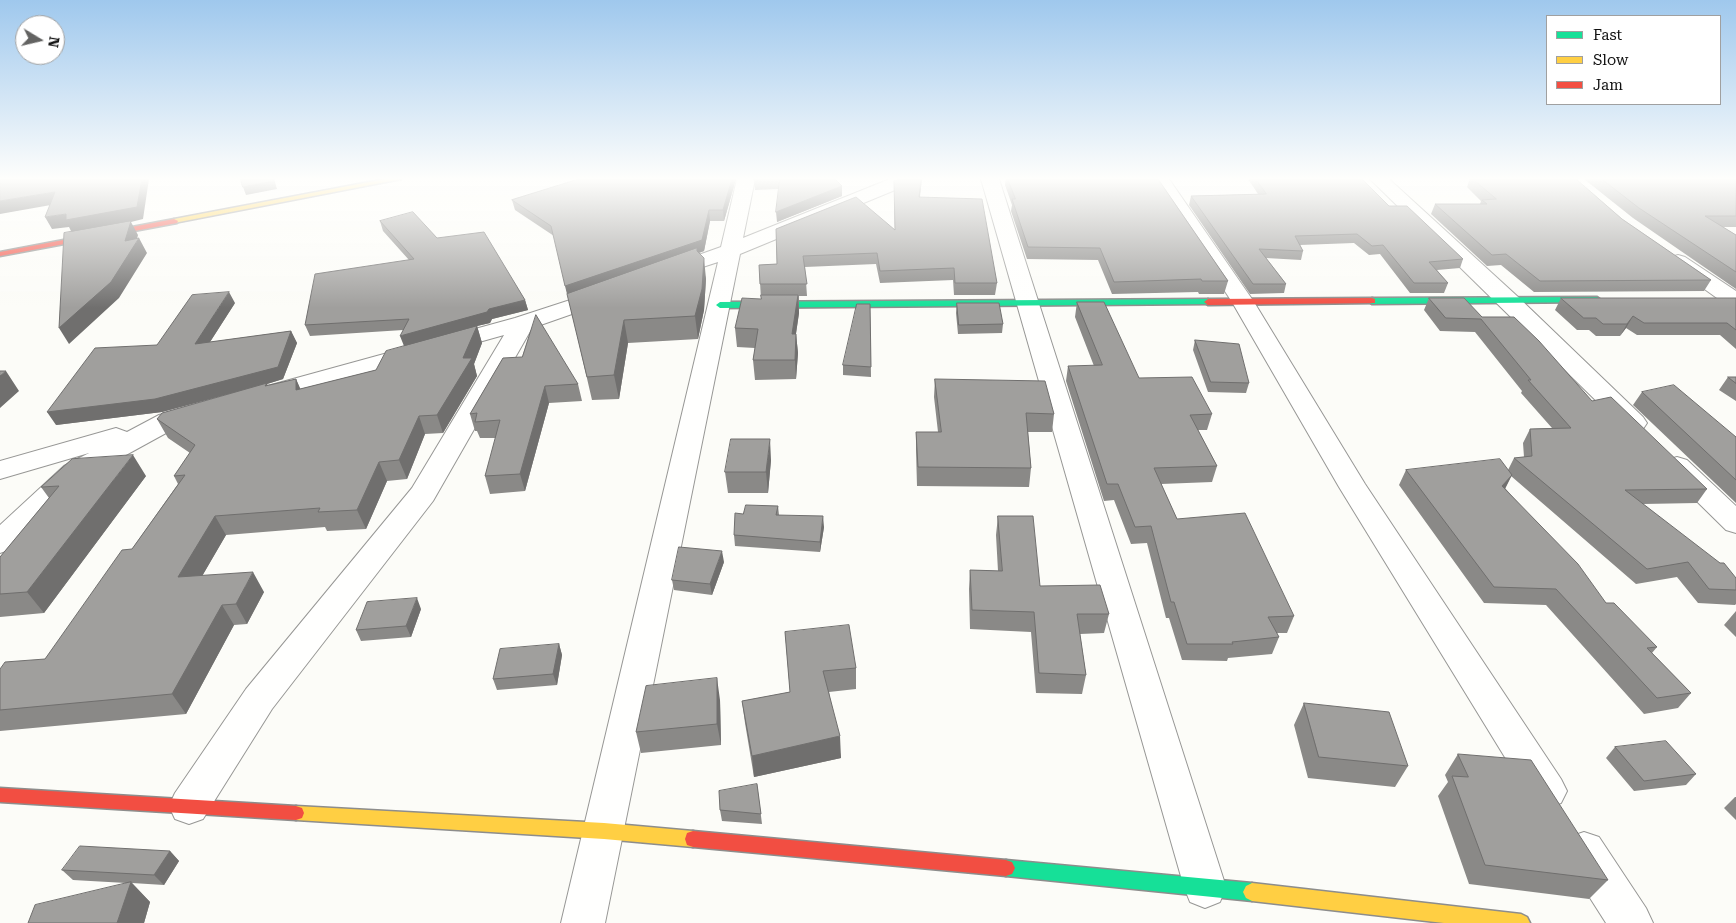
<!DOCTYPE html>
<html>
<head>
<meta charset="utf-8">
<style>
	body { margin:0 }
	#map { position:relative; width:1736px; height:923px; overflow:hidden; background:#fcfcf8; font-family:"Roboto Serif",serif }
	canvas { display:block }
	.legend { position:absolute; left:1546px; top:15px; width:175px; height:90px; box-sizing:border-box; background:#fff; border:1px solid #a0a0a0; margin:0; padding:6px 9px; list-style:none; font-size:15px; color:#111 }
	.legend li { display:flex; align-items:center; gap:10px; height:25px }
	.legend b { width:25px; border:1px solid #a0a0a0 }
	.north { position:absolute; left:15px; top:15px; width:50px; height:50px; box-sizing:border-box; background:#fff; border:1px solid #a0a0a0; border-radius:50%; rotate:99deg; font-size:14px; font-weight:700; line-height:20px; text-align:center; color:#111 }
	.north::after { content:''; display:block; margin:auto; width:18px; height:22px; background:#636362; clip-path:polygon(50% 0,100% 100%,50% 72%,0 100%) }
</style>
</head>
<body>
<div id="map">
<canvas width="1736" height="923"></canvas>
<ul class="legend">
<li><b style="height:6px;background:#16e098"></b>Fast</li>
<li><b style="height:6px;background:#ffcf43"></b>Slow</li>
<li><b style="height:6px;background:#f24e42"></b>Jam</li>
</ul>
<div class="north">N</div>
</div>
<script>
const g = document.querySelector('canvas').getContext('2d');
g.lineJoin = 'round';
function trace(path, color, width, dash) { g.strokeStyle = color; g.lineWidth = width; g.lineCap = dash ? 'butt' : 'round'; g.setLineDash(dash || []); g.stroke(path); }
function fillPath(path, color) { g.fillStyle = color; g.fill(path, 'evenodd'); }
const street = new Path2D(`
	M 737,179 L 755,179 L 743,238 L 890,179 L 915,179 L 912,183 L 740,254 L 605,923 L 561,923 L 718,262 L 669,278 L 662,276 L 659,272 L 662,268 L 721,247 Z
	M 981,179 L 999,179 L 1226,887 L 1220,902 L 1205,908 L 1190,902 L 1184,887 Z
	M 1151,179 L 1169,179 L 1254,302 L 1365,484 L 1561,779 L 1567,791 L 1561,803 L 1547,808 L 1533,803 L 1339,487 L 1232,302 Z
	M 1370,179 L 1389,179 L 1517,296 L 1643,417 L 1647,423 L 1643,429 L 1634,431 L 1625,429 Z
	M 1678,255 L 1685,257 L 1736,291 L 1736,308 L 1728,306 L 1671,265 L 1668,261 L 1671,257 Z
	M 604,289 L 612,290 L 615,295 L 612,300 L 532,328 L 433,501 L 272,709 L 203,819 L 189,824 L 175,819 L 169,806 L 175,793 L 246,689 L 412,488 L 504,335 L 262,403 L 253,400 L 249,395 L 253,390 L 515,318 Z
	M 196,405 L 205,408 L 209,413 L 205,418 L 177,427 L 84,478 L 11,549 L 0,553 L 0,525 L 64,466 L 89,453 L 0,479 L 0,461 L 116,428 L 127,432 L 159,415 Z
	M 1677,457 L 1687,460 L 1736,506 L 1736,533 L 1726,530 L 1667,472 L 1663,466 L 1667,460 Z
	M 1584,832 L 1599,837 L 1646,908 L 1653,923 L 1606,923 L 1569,865 L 1563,851 L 1569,837 Z`);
const fast = new Path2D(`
	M 1597,297 L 1601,300 L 1600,302 L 1372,304 L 1368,301 L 1372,298 Z
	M 1208,299 L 1212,302 L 1211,304 L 720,308 L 716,305 L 720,302 Z
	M 1006,860 L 1252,883 L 1258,886 L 1261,892 L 1258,898 L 1252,901 L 1006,876 L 1000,874 L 997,868 L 1000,862 Z`);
const slow = new Path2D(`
	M 385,179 L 401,179 L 174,223 L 170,221 L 174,219 Z
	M 296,806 L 604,823 L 693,831 L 699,833 L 701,839 L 699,845 L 693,847 L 604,839 L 296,820 L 290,818 L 288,813 L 290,808 Z
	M 1252,883 L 1521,914 L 1527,917 L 1530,923 L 1444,923 L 1252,901 L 1246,898 L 1243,892 L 1246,886 Z`);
const jam = new Path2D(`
	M 174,219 L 178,221 L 177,223 L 0,256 L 0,252 Z
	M 1372,298 L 1375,299 L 1375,303 L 1208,305 L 1204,302 L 1208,299 Z
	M 0,788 L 296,806 L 302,808 L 304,813 L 302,818 L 296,820 L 0,802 Z
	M 693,831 L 1006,860 L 1012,862 L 1015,868 L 1012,874 L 1006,876 L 693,847 L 687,845 L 685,839 L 687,833 Z`);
trace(street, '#979795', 2);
trace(fast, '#8d8d8c', 3);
trace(slow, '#8d8d8c', 3);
trace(jam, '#8d8d8c', 3);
fillPath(street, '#fffffe');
fillPath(fast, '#16e098');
fillPath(slow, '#ffcf43');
fillPath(jam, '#f24e42');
fillPath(new Path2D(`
	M 579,179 L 736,179 L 724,221 L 710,221 L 704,251 L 699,253 L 706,279 L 704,310 L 698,339 L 628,343 L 619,399 L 592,400 L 554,236 L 515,210 L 512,200 Z
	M 754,179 L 835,179 L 842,186 L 842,196 L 777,222 L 779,189 L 755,190 Z
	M 900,179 L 922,179 L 920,197 L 997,283 L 995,295 L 954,295 L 953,280 L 880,283 L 876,264 L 805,267 L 807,296 L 799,296 L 799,313 L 796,334 L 798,353 L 796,379 L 755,380 L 753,360 L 755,348 L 737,347 L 735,328 L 761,299 L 759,265 L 777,264 L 776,229 L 895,230 L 894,192 Z
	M 1006,179 L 1158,179 L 1228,281 L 1224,294 L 1199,294 L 1198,292 L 1112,294 L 1098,260 L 1027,259 L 1011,211 L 1012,205 L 1005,185 Z
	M 1248,179 L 1362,179 L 1389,206 L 1463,259 L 1460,268 L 1437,270 L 1448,283 L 1444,293 L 1410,293 L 1380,254 L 1369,255 L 1354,243 L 1300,245 L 1303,251 L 1301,260 L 1266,258 L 1286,284 L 1284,293 L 1250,294 L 1189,205 L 1191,196 L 1258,194 Z
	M 1470,179 L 1576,179 L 1622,219 L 1711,280 L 1704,291 L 1534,292 L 1501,265 L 1487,266 L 1431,214 L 1435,204 L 1480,204 L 1481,201 L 1467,187 Z
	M 1584,179 L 1736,179 L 1736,227 L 1723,227 L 1736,235 L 1736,289 L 1633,218 Z
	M 380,221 L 437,238 L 525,300 L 528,310 L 492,319 L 490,323 L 477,326 L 482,343 L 474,364 L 477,376 L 443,433 L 425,434 L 407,479 L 387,481 L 366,529 L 327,531 L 325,527 L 226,535 L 202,576 L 264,592 L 247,624 L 234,625 L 186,714 L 0,731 L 0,669 L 45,659 L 132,549 L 178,484 L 174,476 L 190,453 L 168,438 L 157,419 L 236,392 L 162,412 L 56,425 L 157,345 L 235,303 L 210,342 L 291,331 L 297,343 L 283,379 L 267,384 L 268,386 L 296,379 L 300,389 L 376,370 L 404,346 L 403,330 L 310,336 L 305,325 L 409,260 L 383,231 Z
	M 1429,298 L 1482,317 L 1592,401 L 1707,489 L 1697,503 L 1643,504 L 1736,578 L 1736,604 L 1735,605 L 1698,603 L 1677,577 L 1636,584 L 1511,476 L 1505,488 L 1606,603 L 1657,647 L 1652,653 L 1691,693 L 1678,708 L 1644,714 L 1546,605 L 1484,603 L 1399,485 L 1406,470 L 1508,470 L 1514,458 L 1524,457 L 1523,443 L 1530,429 L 1552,428 L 1521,393 L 1522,391 L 1475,332 L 1440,331 L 1424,310 Z
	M 1561,298 L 1736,298 L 1736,349 L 1720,335 L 1637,335 L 1626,328 L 1620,336 L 1596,336 L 1589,330 L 1577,330 L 1555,310 Z
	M 1077,302 L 1139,378 L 1212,414 L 1207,430 L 1198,430 L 1217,466 L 1212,482 L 1161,484 L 1177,519 L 1294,616 L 1287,633 L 1277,633 L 1279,637 L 1272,654 L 1228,658 L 1227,661 L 1182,660 L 1169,618 L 1166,618 L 1147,543 L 1131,544 L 1114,500 L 1104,501 L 1066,381 L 1068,366 L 1094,366 L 1075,317 Z
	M 957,303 L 1003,324 L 1002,333 L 958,334 L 956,313 Z
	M 870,304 L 871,377 L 843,375 L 843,365 Z
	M 1195,340 L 1249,383 L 1246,393 L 1208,392 L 1193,350 Z
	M 503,358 L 578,384 L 582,401 L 549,403 L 525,491 L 490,494 L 485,476 L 496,438 L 480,438 L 477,431 L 475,431 L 470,414 Z
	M 1728,377 L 1736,377 L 1736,401 L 1719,390 Z
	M 935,379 L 1054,414 L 1052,432 L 1028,432 L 1031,468 L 1029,487 L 917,486 L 916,450 L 916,432 L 938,432 L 934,397 Z
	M 1642,392 L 1736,437 L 1736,503 L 1633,405 Z
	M 771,460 L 768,493 L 728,493 L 725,472 Z
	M 146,476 L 44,613 L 0,617 L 0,557 L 49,498 L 41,487 Z
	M 778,506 L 779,515 L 824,527 L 820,552 L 735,546 L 734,535 L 743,514 Z
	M 998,516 L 1040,586 L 1109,614 L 1104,633 L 1080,634 L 1086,675 L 1082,694 L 1036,693 L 1031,632 L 970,629 L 969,589 L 970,570 L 998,571 L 996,535 Z
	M 724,562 L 712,595 L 674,590 L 672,580 Z
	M 421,609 L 411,637 L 361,641 L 356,630 Z
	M 1736,611 L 1736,637 L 1724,625 Z
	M 785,632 L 856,668 L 856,689 L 829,692 L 841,758 L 754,777 L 745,723 L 742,701 L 790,692 Z
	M 559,644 L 562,655 L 557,685 L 497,690 L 493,679 Z
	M 720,700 L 721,745 L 641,753 L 636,732 Z
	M 1304,703 L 1408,766 L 1395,787 L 1308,778 L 1294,725 Z
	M 1615,747 L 1696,774 L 1686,785 L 1634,791 L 1606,758 Z
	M 1458,754 L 1608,880 L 1589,899 L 1469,884 L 1438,796 L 1448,782 L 1445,775 Z
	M 757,784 L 762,824 L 722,821 L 720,810 Z
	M 1735,797 L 1736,797 L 1736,820 L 1724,808 Z
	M 170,851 L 179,861 L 164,885 L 132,883 L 150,902 L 144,923 L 28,923 L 126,883 L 73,880 L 62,870 Z`), '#8a8987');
fillPath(new Path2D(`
	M 142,179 L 149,179 L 143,219 L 131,222 L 138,235 L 136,243 L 139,238 L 147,253 L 119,298 L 69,344 L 59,328 L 72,233 L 69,227 L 52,229 L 45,217 L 66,214 Z
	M 274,179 L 277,189 L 246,195 L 243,187 Z
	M 732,179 L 736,179 L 724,221 L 723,210 Z
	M 921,179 L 922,179 L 918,208 L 919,197 Z
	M 842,186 L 842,196 L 777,222 L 776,212 Z
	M 55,192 L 62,203 L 0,214 L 0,201 Z
	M 709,210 L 710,221 L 704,251 L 568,298 L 565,286 Z
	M 704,258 L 706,279 L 704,310 L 698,339 L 695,316 Z
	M 229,292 L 235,303 L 201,356 L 195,344 Z
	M 798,295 L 799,313 L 793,353 L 792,334 Z
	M 525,300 L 528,310 L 492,319 L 490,323 L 477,326 L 482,343 L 474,364 L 477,376 L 443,433 L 437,415 L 404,346 L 400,336 L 489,309 Z
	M 1633,316 L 1626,328 L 1620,336 L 1627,324 Z
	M 624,320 L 628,343 L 619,399 L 614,375 Z
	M 291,331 L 297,343 L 283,379 L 267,384 L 275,401 L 265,386 L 266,384 L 162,412 L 56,425 L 47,412 Z
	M 796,334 L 798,353 L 796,379 L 795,360 Z
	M 6,371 L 19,391 L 0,408 L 0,376 Z
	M 296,379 L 304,397 L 296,390 Z
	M 545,386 L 549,403 L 525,491 L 520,474 Z
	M 419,416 L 425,434 L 407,479 L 399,460 Z
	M 770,439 L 771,460 L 768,493 L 766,472 Z
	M 133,455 L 146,476 L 44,613 L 27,592 Z
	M 379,462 L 387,481 L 366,529 L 357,510 Z
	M 1512,475 L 1504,491 L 1502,486 Z
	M 215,516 L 226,535 L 190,597 L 178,577 Z
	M 823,516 L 824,527 L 820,552 L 820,542 Z
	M 722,551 L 724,562 L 712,595 L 710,584 Z
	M 253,572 L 264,592 L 247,624 L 236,604 Z
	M 417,598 L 421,609 L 411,637 L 406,626 Z
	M 222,605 L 234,625 L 186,714 L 172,694 Z
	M 559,644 L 562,655 L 557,685 L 553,674 Z
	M 717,678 L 720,700 L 721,745 L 717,724 Z
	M 840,736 L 841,758 L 754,777 L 752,756 Z
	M 170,851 L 179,861 L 164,885 L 154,875 Z
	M 131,882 L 150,902 L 144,923 L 117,923 Z`), '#706f6e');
const building = new Path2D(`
	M 0,179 L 142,179 L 137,207 L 66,220 L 66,214 L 45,217 L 55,192 L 0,201 Z
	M 241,179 L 273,179 L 274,181 L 243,187 Z
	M 579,179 L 732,179 L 723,210 L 709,210 L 702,240 L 565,286 L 551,226 L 512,200 Z
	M 754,179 L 771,179 L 754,180 Z
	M 780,179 L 835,179 L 842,186 L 776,212 Z
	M 900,179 L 921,179 L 919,197 L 982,199 L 997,283 L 955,283 L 954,268 L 880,271 L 877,253 L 803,256 L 807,284 L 760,284 L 759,265 L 777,264 L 776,229 L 856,197 L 895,230 L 894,181 Z
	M 1008,179 L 1158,179 L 1228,281 L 1202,281 L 1201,279 L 1114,282 L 1100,248 L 1028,247 L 1012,199 L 1015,199 Z
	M 1256,179 L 1362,179 L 1389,206 L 1407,206 L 1463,259 L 1429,262 L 1448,283 L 1414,283 L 1383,245 L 1372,246 L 1357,234 L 1295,236 L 1303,251 L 1259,249 L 1286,284 L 1253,284 L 1191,196 L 1266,194 Z
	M 1473,179 L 1576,179 L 1622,219 L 1711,280 L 1540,281 L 1506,254 L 1492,255 L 1435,204 L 1487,204 L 1482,200 L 1496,199 Z
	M 1602,179 L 1736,179 L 1736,216 L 1705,216 L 1736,235 L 1736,272 L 1639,208 Z
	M 413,212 L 437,238 L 484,232 L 525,300 L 489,309 L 487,312 L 400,336 L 409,319 L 305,325 L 315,274 L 414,259 L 380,221 Z
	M 131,221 L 125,241 L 139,238 L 111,282 L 59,328 L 64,233 Z
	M 697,248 L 697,251 L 704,258 L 702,289 L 695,316 L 624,320 L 614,375 L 587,377 L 567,294 Z
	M 229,292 L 195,344 L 291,331 L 278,367 L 155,399 L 47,412 L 95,348 L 157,345 L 192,295 Z
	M 761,295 L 798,295 L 792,334 L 796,334 L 795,360 L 753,360 L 758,329 L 735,328 L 742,298 L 761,299 Z
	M 1429,298 L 1464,298 L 1482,317 L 1514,317 L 1539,341 L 1592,401 L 1611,397 L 1707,489 L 1625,490 L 1720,563 L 1724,563 L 1736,578 L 1736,590 L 1709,589 L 1688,562 L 1647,569 L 1514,458 L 1532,456 L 1530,429 L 1571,428 L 1528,380 L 1531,380 L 1481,319 L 1446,318 Z
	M 1561,298 L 1736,298 L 1736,330 L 1727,323 L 1644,323 L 1633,316 L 1627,324 L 1603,324 L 1596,318 L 1584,318 Z
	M 1077,302 L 1104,302 L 1139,378 L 1192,377 L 1212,414 L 1190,415 L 1217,466 L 1154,468 L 1177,519 L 1245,513 L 1294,616 L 1268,617 L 1279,637 L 1232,642 L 1233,644 L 1187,644 L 1174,602 L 1171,602 L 1151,526 L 1135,527 L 1118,484 L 1107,484 L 1068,366 L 1102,365 Z
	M 957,303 L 999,303 L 1003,324 L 959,325 Z
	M 857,304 L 870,304 L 871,367 L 843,365 Z
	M 536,315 L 578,384 L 545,386 L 520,474 L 485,476 L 500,420 L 475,422 L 477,413 L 470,414 L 503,358 L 522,357 Z
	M 477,326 L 463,358 L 472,358 L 437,415 L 419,416 L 399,460 L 379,462 L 357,510 L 318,512 L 320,508 L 215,516 L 178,577 L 253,572 L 236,604 L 222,605 L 172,694 L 0,710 L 0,669 L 5,662 L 45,659 L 122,550 L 132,549 L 185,475 L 174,476 L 195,445 L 157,419 L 162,413 L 267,383 L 265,386 L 296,379 L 296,390 L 376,370 L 386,351 Z
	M 1195,340 L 1239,344 L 1249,383 L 1211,382 Z
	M 0,371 L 6,371 L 0,376 Z
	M 1728,377 L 1736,377 L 1736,383 Z
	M 935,379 L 1045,381 L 1054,414 L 1026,413 L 1031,468 L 918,467 L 916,432 L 941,432 Z
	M 1674,385 L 1736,437 L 1736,480 L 1642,392 Z
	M 731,439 L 770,439 L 766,472 L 725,472 Z
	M 133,455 L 27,592 L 0,594 L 0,557 L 59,486 L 41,487 L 72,459 Z
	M 1500,459 L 1512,475 L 1502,486 L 1578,564 L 1606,603 L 1614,603 L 1657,647 L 1647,648 L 1691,693 L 1657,698 L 1556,589 L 1494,587 L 1406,470 Z
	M 746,505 L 778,506 L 776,515 L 823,516 L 820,542 L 734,535 L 735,513 L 743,514 Z
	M 998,516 L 1033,516 L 1040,586 L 1100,585 L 1109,614 L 1077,614 L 1086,675 L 1039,673 L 1034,612 L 972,610 L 970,570 L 1002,571 Z
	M 679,547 L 722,551 L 710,584 L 672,580 Z
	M 417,598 L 406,626 L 356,630 L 367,602 Z
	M 849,625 L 856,668 L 823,671 L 840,736 L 752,756 L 742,701 L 790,692 L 785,632 Z
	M 559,644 L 553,674 L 493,679 L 500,649 Z
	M 717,678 L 717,724 L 636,732 L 646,686 Z
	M 1304,703 L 1389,712 L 1408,766 L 1319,757 Z
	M 1666,741 L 1696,774 L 1644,781 L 1615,747 Z
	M 1458,754 L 1531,760 L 1608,880 L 1485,865 L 1452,776 L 1468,777 Z
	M 757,784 L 761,814 L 720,810 L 719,791 Z
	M 80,846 L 170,851 L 154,875 L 62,870 Z
	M 131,882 L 117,923 L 28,923 L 35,905 Z`);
fillPath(building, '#a09f9d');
trace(building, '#706f6e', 1);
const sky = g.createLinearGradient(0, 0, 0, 308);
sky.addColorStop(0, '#9fc8ed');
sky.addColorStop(0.58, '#fefefc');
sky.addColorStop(1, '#fefefc00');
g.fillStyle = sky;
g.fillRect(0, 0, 1736, 308);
</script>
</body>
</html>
